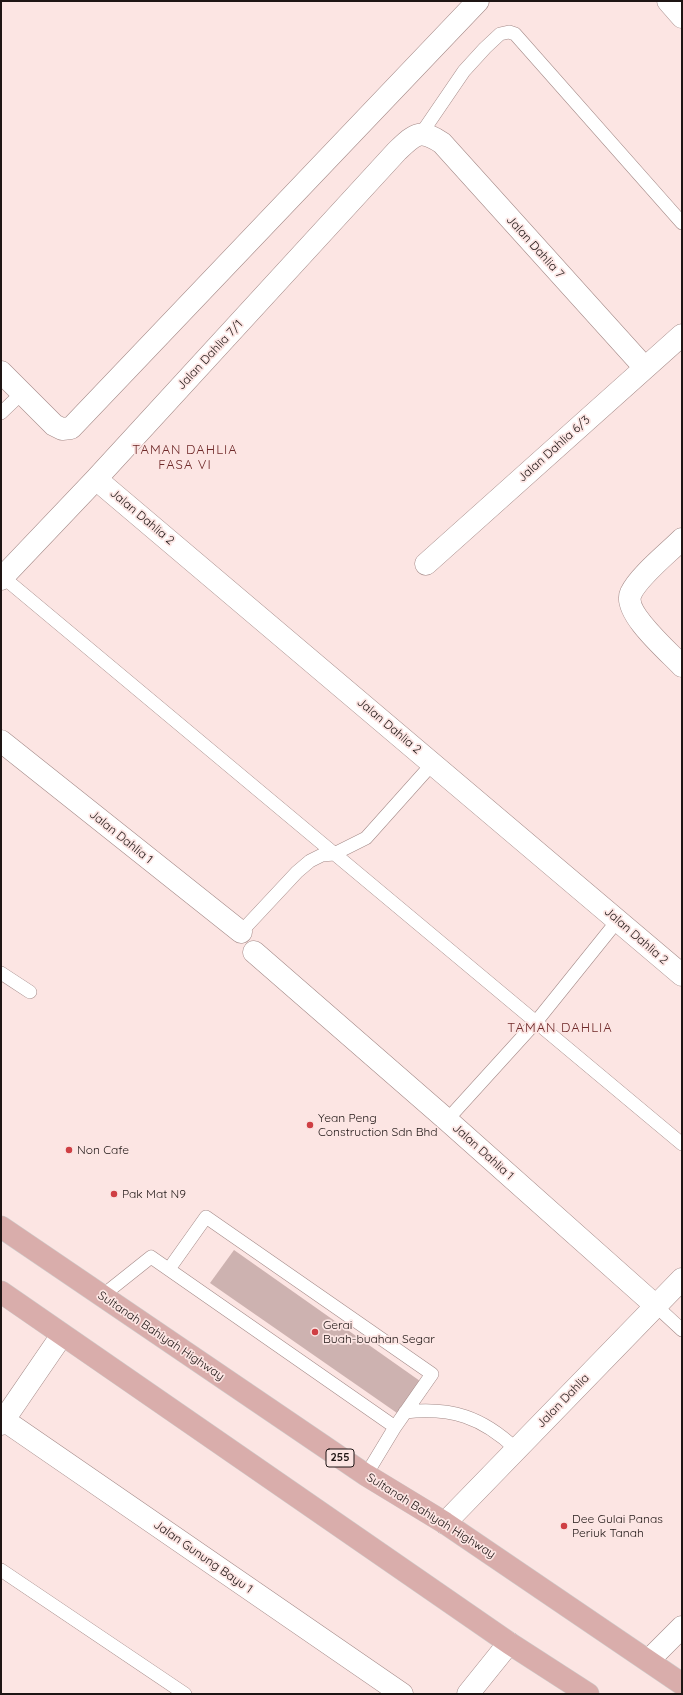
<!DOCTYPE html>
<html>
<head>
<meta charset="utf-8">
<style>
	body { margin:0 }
	#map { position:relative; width:683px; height:1695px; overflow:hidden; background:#fce5e3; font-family:Quicksand,sans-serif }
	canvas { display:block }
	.frame { position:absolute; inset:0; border:2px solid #1e1514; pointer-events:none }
</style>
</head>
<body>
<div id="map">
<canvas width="683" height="1695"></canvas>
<div class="frame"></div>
</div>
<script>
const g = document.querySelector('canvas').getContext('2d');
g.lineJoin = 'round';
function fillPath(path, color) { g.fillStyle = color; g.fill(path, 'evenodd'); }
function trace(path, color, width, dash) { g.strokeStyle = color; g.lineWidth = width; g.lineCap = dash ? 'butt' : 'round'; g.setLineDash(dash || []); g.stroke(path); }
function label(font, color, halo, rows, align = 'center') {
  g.font = font + ' Quicksand,sans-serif'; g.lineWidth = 3.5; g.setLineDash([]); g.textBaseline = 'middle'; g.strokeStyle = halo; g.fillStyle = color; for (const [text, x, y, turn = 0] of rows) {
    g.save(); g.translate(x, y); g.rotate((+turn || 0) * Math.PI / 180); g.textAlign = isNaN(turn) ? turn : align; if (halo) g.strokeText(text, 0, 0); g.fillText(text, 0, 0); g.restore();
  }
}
fillPath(new Path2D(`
	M 234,1250 L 420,1381 L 397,1413 L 210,1283 Z`), '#cdb2b0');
const service = new Path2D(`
	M 421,134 L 464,71 L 485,48 L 500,34 L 509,32 L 515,34 L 682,223
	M 1,413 L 23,392
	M 3,577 L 682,1144
	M 241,932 L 297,872 L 310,861 L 322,855 L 334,854 L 366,838 L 433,763
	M 1,973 L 30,992
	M 447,1120 L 536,1022 L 618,920
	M 169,1269 L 206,1217 L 432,1374 L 395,1427
	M 102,1296 L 151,1257 L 395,1427 L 366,1475
	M 656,1306 L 682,1330
	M 405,1412 C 452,1407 482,1417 516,1449
	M 1,1570 L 185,1694`);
const minor = new Path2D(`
	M 668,1 L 682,17
	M 1,372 L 54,425 L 62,429 L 71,428 L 478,1
	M 96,479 L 682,975
	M 682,539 C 668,553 639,576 631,593 C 622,612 669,652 682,666
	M 426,564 L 682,335
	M 1,579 L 96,479 L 397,151 C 415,134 420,128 442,143 L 645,368
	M 1,741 L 241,932
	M 254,952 L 447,1120 L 656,1306
	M 1,1418 L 402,1694
	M 1,1424 L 62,1335
	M 445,1523 L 682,1279
	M 649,1660 L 682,1627
	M 468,1694 L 509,1643`);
const primary = new Path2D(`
	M 1,1227 L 366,1475 L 445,1523 L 682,1684
	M 1,1292 L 509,1643 L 588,1694`);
trace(service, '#a48a88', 14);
trace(minor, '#a48a88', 23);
trace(primary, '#cecccb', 23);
trace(service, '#fff', 13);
trace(minor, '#fff', 22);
trace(primary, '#d9adab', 22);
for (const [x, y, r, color] of [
	[310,1125,4,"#cf3f44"],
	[69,1150,4,"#cf3f44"],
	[114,1194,4,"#cf3f44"],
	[315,1332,4,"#cf3f44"],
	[564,1526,4,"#cf3f44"]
]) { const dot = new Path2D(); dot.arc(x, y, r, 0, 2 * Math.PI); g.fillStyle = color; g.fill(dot); trace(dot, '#fce5e3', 1.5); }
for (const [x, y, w] of [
	[340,1458,28]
]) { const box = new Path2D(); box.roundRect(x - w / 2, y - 9, w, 18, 3); g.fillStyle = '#fce5e3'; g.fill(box); trace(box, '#1e1514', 1); }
label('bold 11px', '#1e1514', null, [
	["255",340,1458]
]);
label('12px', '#1e1514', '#fce5e3', [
	["Jalan Dahlia 7",535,247,48],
	["Jalan Dahlia 7/1",210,355,-47],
	["Jalan Dahlia 6/3",554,449,-42],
	["Jalan Dahlia 2",142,517,40],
	["Jalan Dahlia 2",389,726,40],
	["Jalan Dahlia 1",121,837,39],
	["Jalan Dahlia 2",636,936,41],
	["Jalan Dahlia 1",483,1152,42],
	["Sultanah Bahiyah Highway",161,1336,34],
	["Jalan Dahlia",563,1401,-46],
	["Sultanah Bahiyah Highway",431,1516,32],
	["Jalan Gunung Bayu 1",203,1557,35]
]);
label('12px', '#1e1514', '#fce5e3', [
	["Yean Peng",318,1118],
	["Construction Sdn Bhd",318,1132],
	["Non Cafe",77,1150],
	["Pak Mat N9",122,1194],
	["Gerai",323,1325],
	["Buah-buahan Segar",323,1339],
	["Dee Gulai Panas",572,1519],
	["Periuk Tanah",572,1533]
], 'left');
g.letterSpacing = '1px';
label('13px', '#6f2929', '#fce5e3', [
	["TAMAN DAHLIA",185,450],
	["FASA VI",185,465],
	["TAMAN DAHLIA",560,1028]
]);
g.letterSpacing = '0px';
</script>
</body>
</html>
